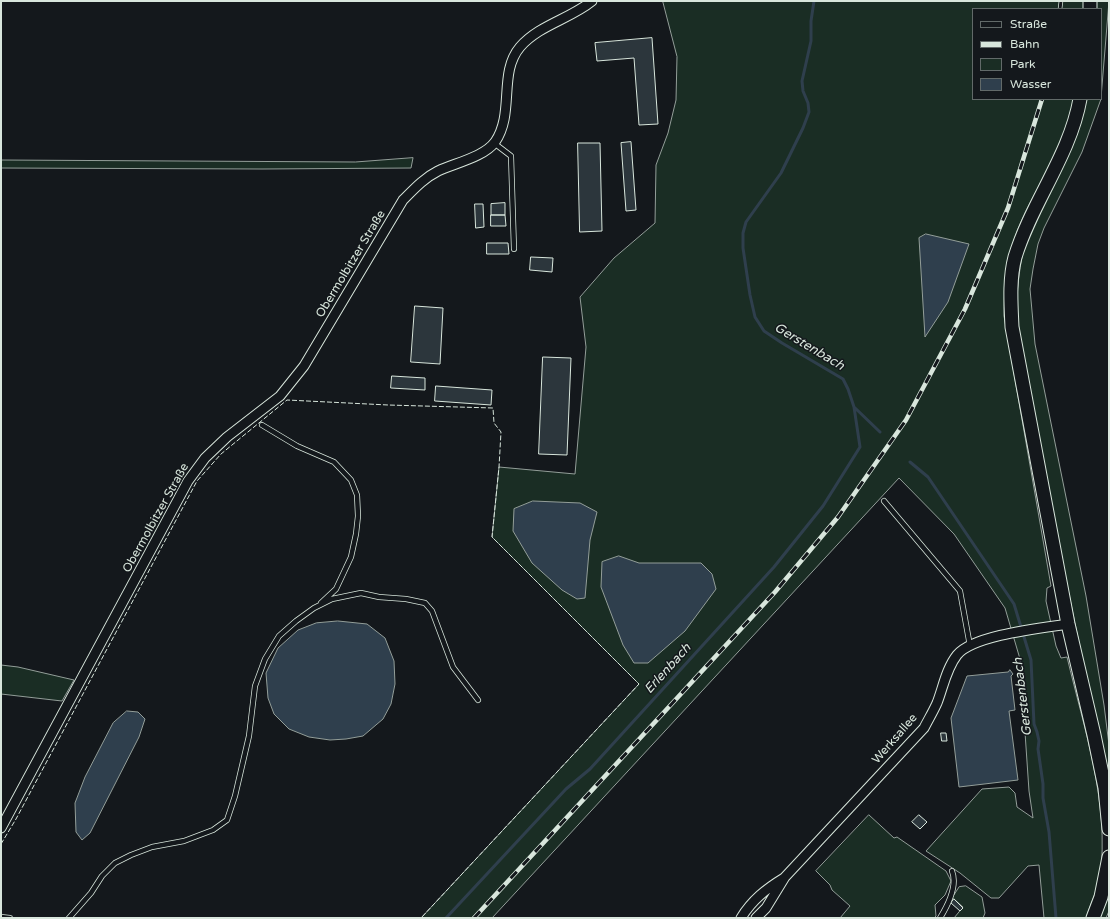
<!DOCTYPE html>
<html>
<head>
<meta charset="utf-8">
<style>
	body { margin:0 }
	#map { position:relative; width:1110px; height:919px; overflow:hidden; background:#14181c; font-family:"Varela Round",sans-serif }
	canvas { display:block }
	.frame { position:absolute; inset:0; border:2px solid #d8e6dc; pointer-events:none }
	.legend { position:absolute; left:972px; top:8px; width:130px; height:92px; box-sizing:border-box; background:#14181c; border:1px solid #626a69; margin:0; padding:5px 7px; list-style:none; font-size:12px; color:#d8e6dc }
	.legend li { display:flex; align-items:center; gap:8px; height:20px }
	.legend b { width:20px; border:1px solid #626a69 }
</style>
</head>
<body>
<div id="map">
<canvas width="1110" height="919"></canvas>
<div class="frame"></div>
<ul class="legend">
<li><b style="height:5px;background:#14181c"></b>Straße</li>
<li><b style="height:5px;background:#d8e6dc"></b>Bahn</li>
<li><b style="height:11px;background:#1a2d24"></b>Park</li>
<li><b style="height:11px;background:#2f3f4d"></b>Wasser</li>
</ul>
</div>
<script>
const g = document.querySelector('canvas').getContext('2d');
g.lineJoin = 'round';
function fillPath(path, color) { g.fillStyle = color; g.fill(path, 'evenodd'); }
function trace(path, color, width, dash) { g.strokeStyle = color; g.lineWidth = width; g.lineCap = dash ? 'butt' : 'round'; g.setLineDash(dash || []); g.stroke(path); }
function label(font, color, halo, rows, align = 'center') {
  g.font = font + ' "Varela Round",sans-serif'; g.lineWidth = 3; g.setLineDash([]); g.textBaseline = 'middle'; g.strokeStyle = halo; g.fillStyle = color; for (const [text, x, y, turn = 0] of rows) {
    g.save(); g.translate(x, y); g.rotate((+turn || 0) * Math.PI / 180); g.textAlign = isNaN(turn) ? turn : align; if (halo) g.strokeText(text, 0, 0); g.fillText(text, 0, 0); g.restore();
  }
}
const green = new Path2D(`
	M 663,1 L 1085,1 L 1084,9 L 973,9 L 973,99 L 1075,99 C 1069,121 1062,142 1051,162 C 1039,188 1023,212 1014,240 C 1006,264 1004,291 1004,316 L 1051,586 L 1047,588 L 1046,601 L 1056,646 L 1061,658 L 1067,657 C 1084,729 1110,803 1100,878 C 1097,891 1090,905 1086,918 L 1044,918 L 1039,865 L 1028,866 L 999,898 L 991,898 L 960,873 L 926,851 L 982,789 L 1009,787 L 1015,793 L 1017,807 L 1033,818 L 1029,791 L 1020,659 L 1005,608 L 954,534 L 899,478 L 492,918 L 421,918 L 639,684 L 492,537 L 499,467 L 575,474 L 586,347 L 580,297 L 614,258 L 655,223 L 656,165 L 668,133 L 676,100 L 677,57 Z
	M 1096,1 L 1109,1 L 1101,98 L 1101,9 L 1095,9 Z
	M 1086,99 L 1101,99 L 1082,152 L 1044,228 L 1038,244 L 1033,269 L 1030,289 L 1035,344 L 1086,596 L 1104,705 L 1109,745 L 1109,788 L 1027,391 C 1024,375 1020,359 1018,343 C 1015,309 1017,276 1025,243 Z
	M 413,158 L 411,168 L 262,169 L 1,168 L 1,160 L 355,162 Z
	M 1,665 L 18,667 L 74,680 L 62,701 L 1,694 Z
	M 869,815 L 894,838 L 897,837 L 946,871 L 951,881 L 945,895 L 935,905 L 936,916 L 934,918 L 840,918 L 850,906 L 832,890 L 830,885 L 816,871 Z
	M 1109,881 L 1109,911 L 1106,918 L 1099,918 Z
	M 966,886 L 982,897 L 985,913 L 983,918 L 954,918 L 963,907 L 954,899 L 951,903 L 950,901 L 959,887 Z`);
fillPath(green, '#1a2d24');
trace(green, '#939e99', 1);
const water = new Path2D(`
	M 926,234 L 969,244 L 948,302 L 925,337 L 919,238 Z
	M 533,501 L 580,503 L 597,512 L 590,540 L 585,598 L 577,599 L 562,590 L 532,563 L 513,531 L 514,509 Z
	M 619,556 L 639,563 L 701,563 L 712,574 L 716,589 L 685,631 L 648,663 L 634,663 L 623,645 L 601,587 L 602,562 Z
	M 338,621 L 367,624 L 385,638 L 394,661 L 395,684 L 391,704 L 383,719 L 363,736 L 346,739 L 330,740 L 309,737 L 289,729 L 274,714 L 268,698 L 266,673 L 278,648 L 298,630 L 316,623 Z
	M 1010,670 L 1013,674 L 1011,676 L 1015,710 L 1009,711 L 1018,780 L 959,787 L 951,718 L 967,676 L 1008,672 Z
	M 127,711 L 138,712 L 145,719 L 139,737 L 90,833 L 82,840 L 76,832 L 75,803 L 85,777 L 113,723 Z`);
fillPath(water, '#2f3f4d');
trace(water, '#939e99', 1);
trace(new Path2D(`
	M 814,1 L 811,21 L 811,41 L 802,81 L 803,91 L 808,103 L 809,112 L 803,128 L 781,173 L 746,222 L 743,233 L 743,248 L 750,295 L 755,317 L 764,331 L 782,343 L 843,379 L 848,389 L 854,407 L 880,432
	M 910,462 L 928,477 L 1014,604 L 1031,660 L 1034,724 L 1037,732 L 1039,741 L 1038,749 L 1043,784 L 1043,798 L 1049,832 L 1056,918
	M 446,918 L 566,789 L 590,769 L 774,567 L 823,506 L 860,447 L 854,407`), '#2f3f4d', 3);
const building = new Path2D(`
	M 652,38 L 658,124 L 639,125 L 634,58 L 597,61 L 595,43 Z
	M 631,142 L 636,210 L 626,211 L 621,143 Z
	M 578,143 L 600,143 L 602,231 L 580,232 Z
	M 505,203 L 505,215 L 491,215 L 491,204 Z
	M 475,204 L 483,204 L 484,227 L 476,228 Z
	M 491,215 L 505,215 L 506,226 L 491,226 Z
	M 487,243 L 508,243 L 509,254 L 487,254 Z
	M 531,257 L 553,258 L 552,272 L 530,270 Z
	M 415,306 L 443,308 L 440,364 L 411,362 Z
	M 543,357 L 571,358 L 567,455 L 539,454 Z
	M 392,376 L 425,378 L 425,390 L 391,388 Z
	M 436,386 L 492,390 L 491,405 L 435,401 Z
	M 941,733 L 946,733 L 947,741 L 942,741 Z
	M 919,815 L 927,822 L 920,829 L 912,822 Z
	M 954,899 L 963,908 L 960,911 L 951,903 Z`);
fillPath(building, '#2c363c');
trace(building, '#d8e6dc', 1);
const lane = new Path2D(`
	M 494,143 L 511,156 L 514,249
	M 262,425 L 297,446 L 334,462 L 351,480 L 357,495 L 358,516 L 356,534 L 351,557 L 336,589 L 321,603
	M 884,501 L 960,591 L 970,646
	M 1,917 L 10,918
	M 69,918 L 91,893 L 102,876 L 115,863 L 131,855 L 152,847 L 184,841 L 213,830 L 227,820 L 235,796 L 249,736 L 255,686 L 265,659 L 279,636 L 296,621 L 314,608 L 332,599 L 361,593 L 379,597 L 406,599 L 425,603 L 432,611 L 453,667 L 478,700
	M 940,918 C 948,905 958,886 952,871`);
const street = new Path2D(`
	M 1,828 L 188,481 L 205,458 L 227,437 L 280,396 L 304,366 L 403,200 C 414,189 424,178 438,171 C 455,163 484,157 495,142 C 515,113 498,73 520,47 C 539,25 570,19 592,1
	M 741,918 C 752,900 766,889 784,878
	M 756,918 L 766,908 L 785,877 L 924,728 C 928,720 933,712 937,703 C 943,688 946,669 957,655 C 973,635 1042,628 1068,624`);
const secondary = new Path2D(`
	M 1090,9 L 1090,1
	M 1080,99 C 1070,155 1032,202 1015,257 C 1009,279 1011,305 1012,327 L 1068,624 L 1094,735 L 1105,788 L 1109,829
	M 1093,918 L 1101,897 L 1109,857`);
trace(lane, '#d8e6dc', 6);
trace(street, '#d8e6dc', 11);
trace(secondary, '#d8e6dc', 15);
trace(lane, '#14181c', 4.5);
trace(street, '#14181c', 9);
trace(secondary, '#14181c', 13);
const rail = new Path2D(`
	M 1060,9 L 1061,1
	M 474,918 L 775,592 L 838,517 L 906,420 L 965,309 L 1008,208 L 1042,99`);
trace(rail, '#d8e6dc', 4.5);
trace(rail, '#14181c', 3, [9]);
trace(new Path2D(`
	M 1,844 L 16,819 L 197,481 L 221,454 L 287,400 L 388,405 L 493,408 L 494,423 L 501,432 L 499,467 L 492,537 L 639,684 L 421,918`), '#d8e6dc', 1, [5, 2]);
label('12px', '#d8e6dc', '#14181c', [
	["Obermolbitzer Straße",351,264,-59],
	["Obermolbitzer Straße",156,518,-61],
	["Werksallee",895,739,-49]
]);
label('italic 13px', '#d8e6dc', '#14181c', [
	["Gerstenbach",809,347,31],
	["Erlenbach",668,669,-48],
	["Gerstenbach",1023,697,-97]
]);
</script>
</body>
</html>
